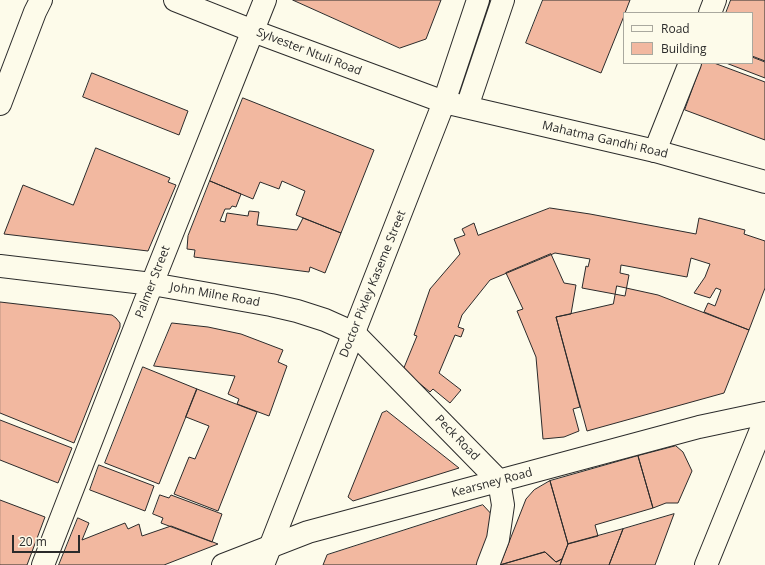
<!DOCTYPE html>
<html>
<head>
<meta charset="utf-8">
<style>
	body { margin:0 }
	#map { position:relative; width:765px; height:565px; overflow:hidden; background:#fdfbea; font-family:"Open Sans",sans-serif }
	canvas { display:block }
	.legend { position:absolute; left:623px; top:12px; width:130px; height:52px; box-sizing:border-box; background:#fdfbea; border:1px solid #a9a89e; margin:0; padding:5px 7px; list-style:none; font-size:12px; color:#2b2b2b }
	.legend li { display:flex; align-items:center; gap:8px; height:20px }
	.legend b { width:20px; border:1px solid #a9a89e }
	.scale { position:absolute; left:12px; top:535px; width:68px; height:18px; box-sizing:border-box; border:2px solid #2b2b2b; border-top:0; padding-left:5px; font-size:12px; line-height:14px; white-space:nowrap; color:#2b2b2b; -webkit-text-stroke:3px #fdfbea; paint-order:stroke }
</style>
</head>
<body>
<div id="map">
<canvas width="765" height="565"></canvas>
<ul class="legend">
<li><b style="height:5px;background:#fdfbea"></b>Road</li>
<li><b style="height:11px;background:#f2b8a0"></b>Building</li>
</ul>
<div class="scale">20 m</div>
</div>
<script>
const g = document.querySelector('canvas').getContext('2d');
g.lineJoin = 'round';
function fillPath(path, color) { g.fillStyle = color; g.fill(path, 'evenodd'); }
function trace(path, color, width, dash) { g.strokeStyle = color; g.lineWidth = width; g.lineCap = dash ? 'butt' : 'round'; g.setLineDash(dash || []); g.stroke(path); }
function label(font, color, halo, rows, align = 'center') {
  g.font = font + ' "Open Sans",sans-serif'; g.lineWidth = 3; g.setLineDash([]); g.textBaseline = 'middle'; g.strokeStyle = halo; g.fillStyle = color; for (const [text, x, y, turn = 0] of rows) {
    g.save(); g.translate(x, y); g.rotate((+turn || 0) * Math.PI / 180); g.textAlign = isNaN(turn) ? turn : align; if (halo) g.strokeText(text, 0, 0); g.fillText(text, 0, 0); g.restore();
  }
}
const building = new Path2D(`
	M 293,0 L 441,0 L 426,39 L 400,48 Z
	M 543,0 L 630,0 L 625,13 L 624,13 L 624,16 L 601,73 L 526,43 Z
	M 731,0 L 765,0 L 765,61 L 752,56 L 752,13 L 726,13 Z
	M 752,57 L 765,62 L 765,78 L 726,63 L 752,63 Z
	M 702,63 L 714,63 L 765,82 L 765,140 L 685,110 Z
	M 92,73 L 188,111 L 179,135 L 83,97 Z
	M 243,98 L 374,150 L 341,233 L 296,215 L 305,191 L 282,181 L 279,189 L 260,182 L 253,199 L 210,181 Z
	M 96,148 L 170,178 L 168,182 L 176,185 L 148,251 L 4,234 L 23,185 L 73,205 Z
	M 210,181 L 241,194 L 236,207 L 232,206 L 230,209 L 225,209 L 220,221 L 225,222 L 227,213 L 248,216 L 249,211 L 259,212 L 257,225 L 297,230 L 303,218 L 341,233 L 325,273 L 310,267 L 309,272 L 194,257 L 195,250 L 187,249 L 188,236 Z
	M 550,208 L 590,214 L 696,234 L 699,218 L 745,230 L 744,234 L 765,241 L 765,288 L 749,330 L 704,312 L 708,303 L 715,306 L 721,290 L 716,288 L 710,298 L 694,293 L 705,277 L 710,264 L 691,258 L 687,277 L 621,265 L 620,273 L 629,275 L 625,296 L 582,288 L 586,266 L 588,267 L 590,259 L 555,253 L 490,280 L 462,315 L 458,327 L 464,329 L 461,337 L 455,335 L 439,373 L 461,390 L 450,403 L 433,389 L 430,392 L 403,370 L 417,336 L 414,335 L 430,289 L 460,254 L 454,239 L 465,235 L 462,229 L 474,223 L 478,235 Z
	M 551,254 L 564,283 L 576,285 L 571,314 L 556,317 L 580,407 L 573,409 L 579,431 L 564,437 L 543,439 L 536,357 L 517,311 L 523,309 L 506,273 Z
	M 617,286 L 658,295 L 749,330 L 724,393 L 587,431 L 556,317 L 613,304 Z
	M 0,302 L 112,315 L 116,318 L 120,323 L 120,327 L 74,443 L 0,413 Z
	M 172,323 L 208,327 L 241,334 L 283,350 L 278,362 L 287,366 L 269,416 L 237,404 L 239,399 L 228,394 L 235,376 L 154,366 Z
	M 143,367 L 197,389 L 159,484 L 105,463 Z
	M 197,389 L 257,412 L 218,511 L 174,494 L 189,457 L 195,459 L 209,426 L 186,417 Z
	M 387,411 L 459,468 L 353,501 L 348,497 L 382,413 Z
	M 0,420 L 72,448 L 58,483 L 0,460 Z
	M 676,446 L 683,452 L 692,471 L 678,503 L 666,503 L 653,508 L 638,456 Z
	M 638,456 L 653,508 L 595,525 L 598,536 L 568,544 L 550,481 Z
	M 99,465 L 154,486 L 145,511 L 90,490 Z
	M 550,481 L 568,544 L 562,559 L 556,562 L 545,552 L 500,565 L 526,499 L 534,490 Z
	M 160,495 L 169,498 L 171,495 L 222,514 L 212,542 L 161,523 L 163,518 L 153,514 Z
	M 0,500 L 45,517 L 27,565 L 0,565 Z
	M 483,505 L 495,518 L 477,565 L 323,565 L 327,555 Z
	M 674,514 L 655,565 L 609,565 L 623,529 Z
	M 78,518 L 89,523 L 82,540 L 125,523 L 128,529 L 139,524 L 142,536 L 171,526 L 218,544 L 164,565 L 59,565 Z
	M 623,529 L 609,565 L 560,565 L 568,544 Z
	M 545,552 L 556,562 L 562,559 L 560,565 L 500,565 Z`);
fillPath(building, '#f2b8a0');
trace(building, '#2b2b2b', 1);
const minor = new Path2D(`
	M 710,13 L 715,0
	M 444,102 L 478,0
	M 467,107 L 503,0
	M 655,151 L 690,63
	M 0,266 L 152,284 L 271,305 L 297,311 L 325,320 L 354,333 L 499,481 L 503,505 L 498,539 L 488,565
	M 43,565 L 152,284 L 265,0
	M 223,565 L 308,532 L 699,427 L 765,413`);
const major = new Path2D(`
	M 175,0 L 253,31 L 444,102 L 655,151 L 765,182
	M 0,104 L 35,12 L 41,0
	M 263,565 L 444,102
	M 706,565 L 765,420`);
trace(minor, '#2b2b2b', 24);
trace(major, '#2b2b2b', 24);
trace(minor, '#fdfbea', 22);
trace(major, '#fdfbea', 22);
label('12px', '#2b2b2b', '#fdfbea', [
	["Sylvester Ntuli Road",309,52,21],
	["Mahatma Gandhi Road",605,140,13],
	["Palmer Street",153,282,-69],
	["Doctor Pixley Kaseme Street",373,284,-68],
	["John Milne Road",215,295,10],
	["Peck Road",457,438,46],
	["Kearsney Road",492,483,-15]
]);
</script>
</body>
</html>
